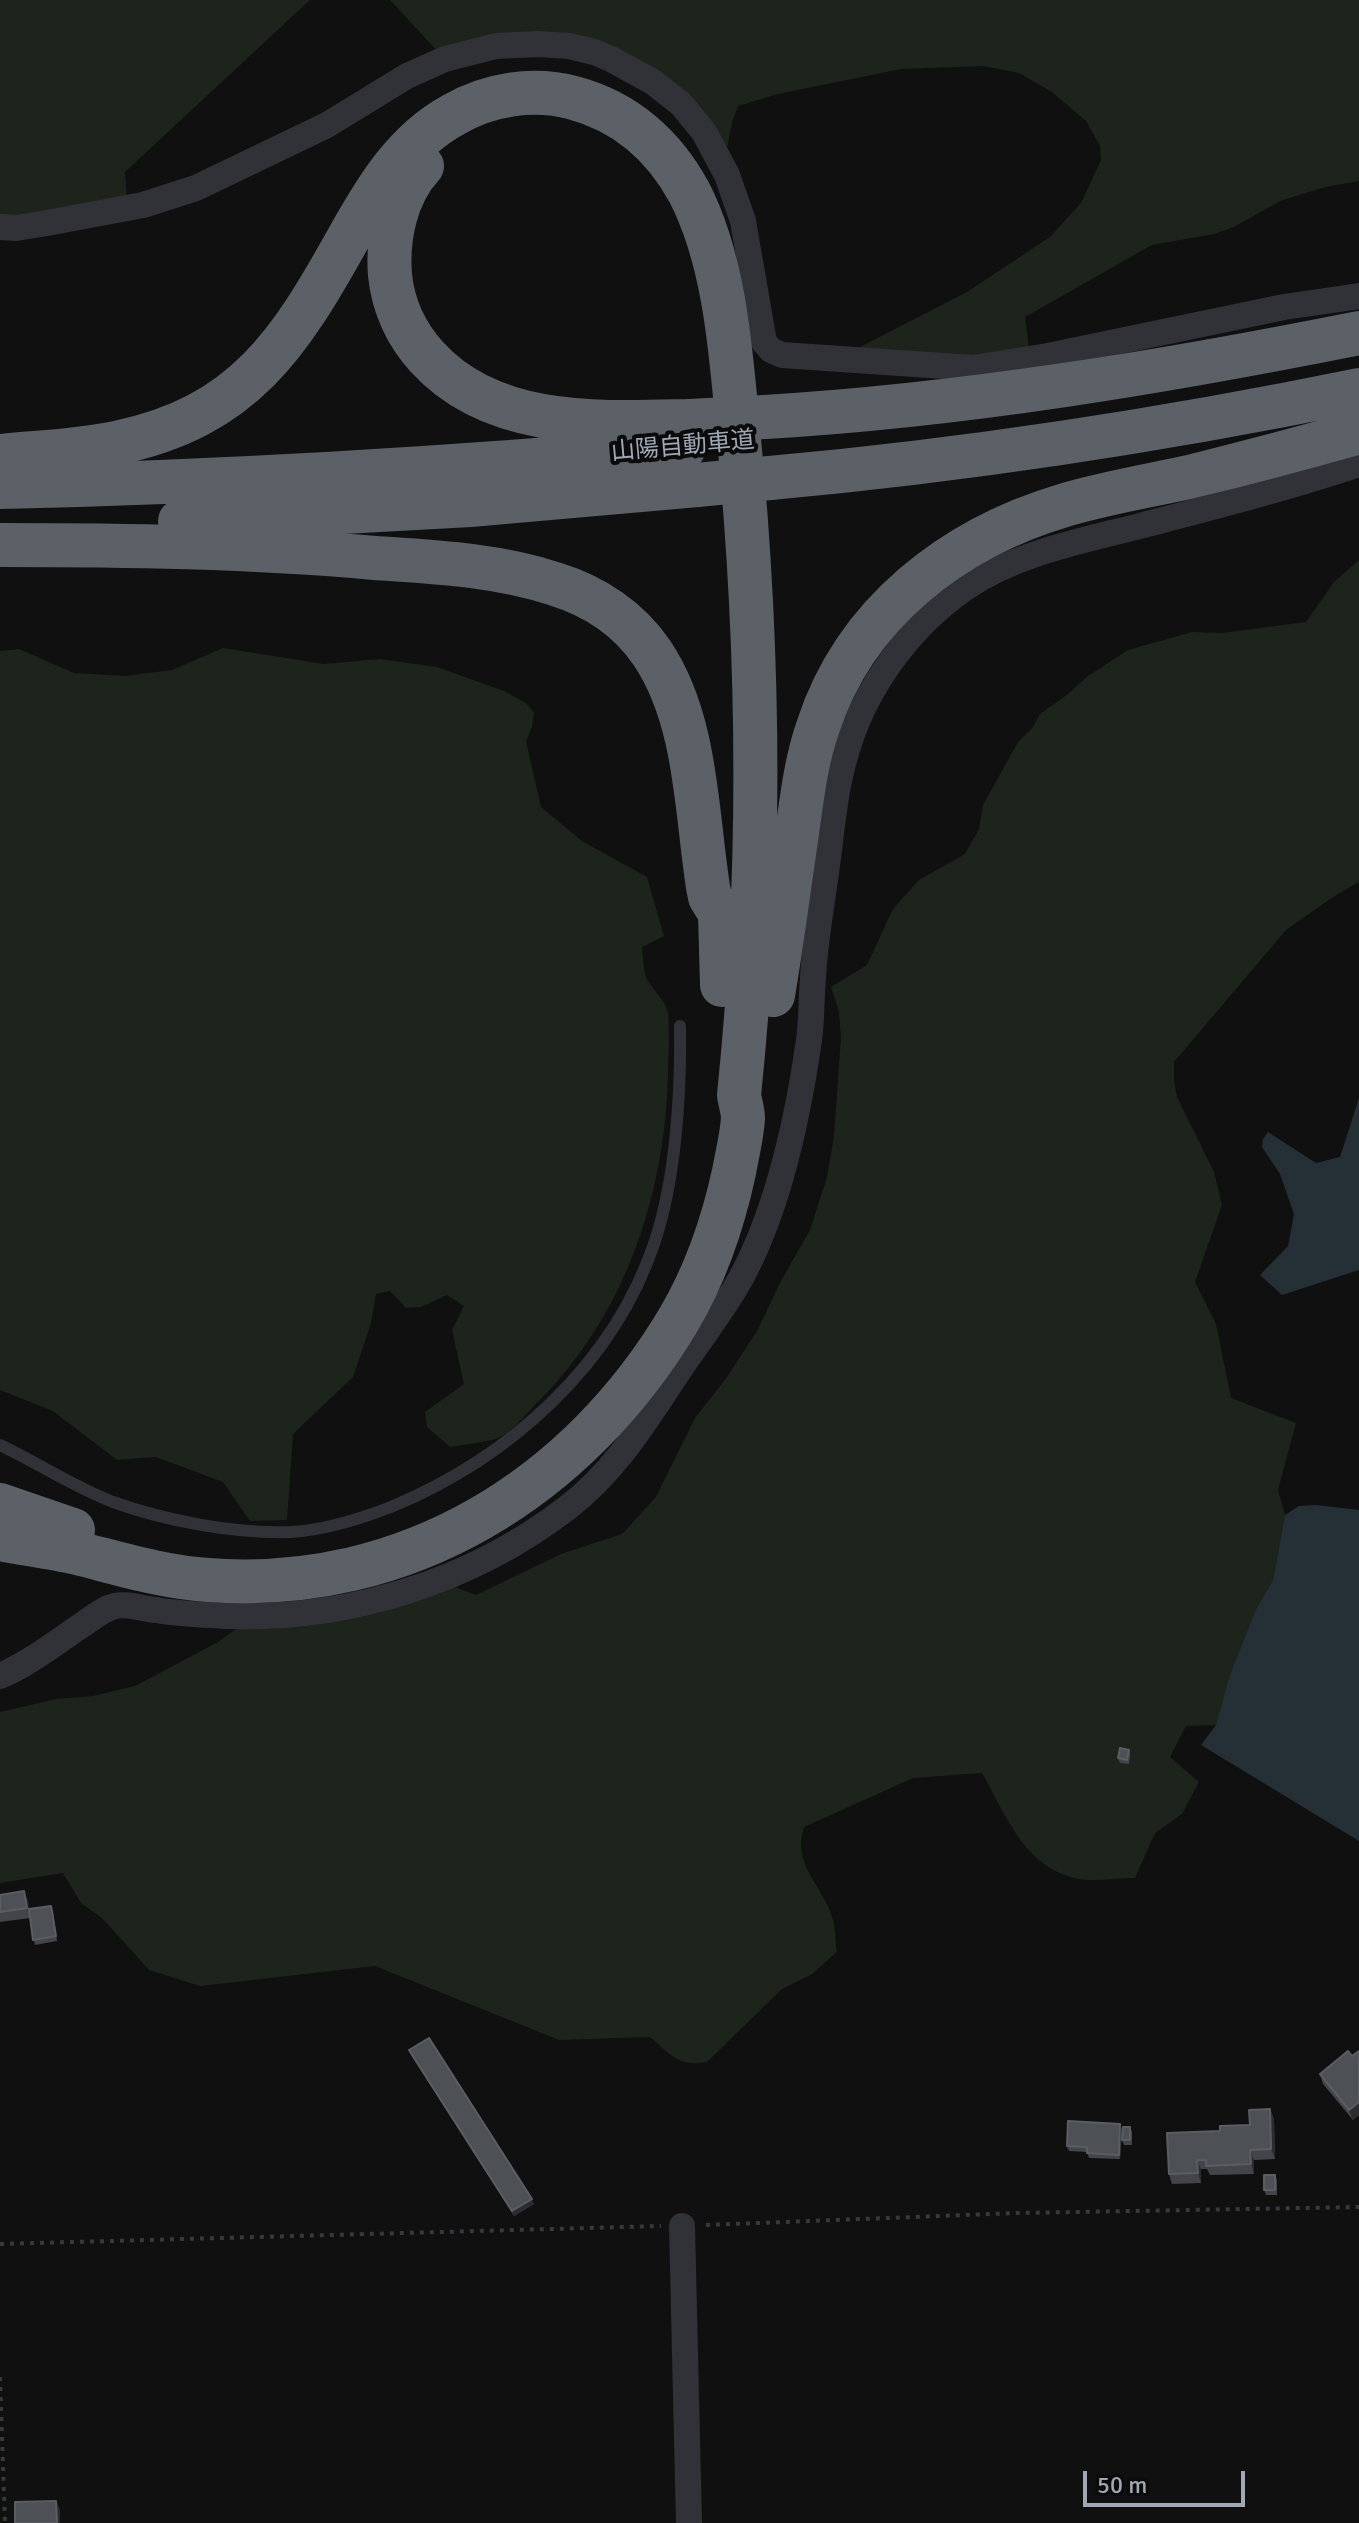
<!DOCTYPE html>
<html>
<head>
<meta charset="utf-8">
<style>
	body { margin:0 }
	#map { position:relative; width:1359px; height:2523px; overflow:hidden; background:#101011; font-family:Signika,sans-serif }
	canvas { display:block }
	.scale { position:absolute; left:1083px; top:2471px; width:162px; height:36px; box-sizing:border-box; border:4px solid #9fa8b4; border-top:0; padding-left:10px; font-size:24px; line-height:28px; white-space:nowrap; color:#9fa8b4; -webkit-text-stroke:6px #0b0b0c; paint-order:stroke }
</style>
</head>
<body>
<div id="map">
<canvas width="1359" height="2523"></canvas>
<div class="scale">50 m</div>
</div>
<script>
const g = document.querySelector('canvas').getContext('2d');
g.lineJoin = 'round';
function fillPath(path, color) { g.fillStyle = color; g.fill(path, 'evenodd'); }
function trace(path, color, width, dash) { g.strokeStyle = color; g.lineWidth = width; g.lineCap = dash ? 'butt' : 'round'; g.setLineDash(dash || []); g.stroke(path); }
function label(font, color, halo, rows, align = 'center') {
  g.font = font + ' Signika,"Noto Sans JP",sans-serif'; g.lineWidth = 8; g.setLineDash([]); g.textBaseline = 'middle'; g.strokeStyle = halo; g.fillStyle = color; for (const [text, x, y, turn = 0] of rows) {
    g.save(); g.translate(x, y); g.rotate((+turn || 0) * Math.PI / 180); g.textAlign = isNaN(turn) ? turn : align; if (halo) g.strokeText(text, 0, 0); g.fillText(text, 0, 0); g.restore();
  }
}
fillPath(new Path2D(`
	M 0,0 L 310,0 L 125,172 L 127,201 L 0,221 Z
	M 390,0 L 1359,0 L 1359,181 L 1325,187 L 1280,201 L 1234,227 L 1214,234 L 1152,245 L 1025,317 L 1029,348 L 970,356 L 856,349 L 967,292 L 1050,237 L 1081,203 L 1101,160 L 1100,146 L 1086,121 L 1052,92 L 1019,73 L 983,66 L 901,69 L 778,94 L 738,106 L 732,123 L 726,154 L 625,57 L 439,53 Z
	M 1359,560 L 1359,882 L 1333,897 L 1286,930 L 1174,1062 L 1174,1080 L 1177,1097 L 1214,1172 L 1222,1205 L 1195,1282 L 1216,1324 L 1231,1398 L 1296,1423 L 1278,1490 L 1285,1515 L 1273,1580 L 1256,1609 L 1229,1677 L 1216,1725 L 1186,1726 L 1170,1757 L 1199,1782 L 1182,1814 L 1155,1833 L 1135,1878 C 1117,1878 1096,1882 1079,1879 C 1025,1869 1006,1815 982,1773 L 913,1778 L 804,1827 C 791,1865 824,1886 833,1920 C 836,1930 835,1942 837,1952 L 812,1974 L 782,1989 L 707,2062 C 679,2067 671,2055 650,2037 L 559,2040 L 375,1966 L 200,1986 L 149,1970 L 103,1919 L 81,1903 L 63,1873 L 0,1883 L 0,1712 L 56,1699 L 93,1696 L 135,1686 L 218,1642 L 243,1624 L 455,1587 L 476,1595 L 561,1554 L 622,1534 L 656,1497 L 695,1418 L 727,1377 L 757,1331 L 782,1279 L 810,1230 L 827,1177 L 834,1136 L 841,1037 L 839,1012 L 831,987 L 867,965 L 893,909 L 919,880 L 965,854 L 979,829 L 983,805 L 1018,742 L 1033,727 L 1040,714 L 1068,694 L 1088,676 L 1128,650 L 1192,632 L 1222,633 L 1306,622 L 1334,582 Z
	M 223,648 L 324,664 L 379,659 L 437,667 L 504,691 L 526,703 L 534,713 L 532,727 L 526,741 L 541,807 L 582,841 L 647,877 L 664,936 L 642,947 C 643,956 643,968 646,977 C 651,989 666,1000 668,1013 C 670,1033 668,1055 668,1074 C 665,1197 624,1319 534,1406 C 524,1416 512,1432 498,1438 C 484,1443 465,1444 450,1447 L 427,1427 L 425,1412 L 464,1384 L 452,1330 L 464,1306 L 447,1295 L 421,1307 L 406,1308 L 390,1291 L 376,1294 L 371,1323 L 353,1377 L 293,1434 L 287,1520 L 250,1521 L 223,1482 L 156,1457 L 117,1460 L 53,1411 L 0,1390 L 0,651 L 19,649 L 74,673 L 125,676 L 172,670 Z`), '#1c241c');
fillPath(new Path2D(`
	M 1359,1098 L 1359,1270 L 1282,1295 L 1260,1275 L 1288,1246 L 1294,1214 L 1280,1174 L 1262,1147 L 1263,1139 L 1268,1132 L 1316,1163 L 1340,1157 Z
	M 1316,1505 L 1359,1510 L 1359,1841 L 1201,1745 L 1216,1725 L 1229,1677 L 1256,1609 L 1273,1580 L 1285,1515 L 1299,1506 Z`), '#253036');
trace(new Path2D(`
	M 706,2225 L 1017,2213 L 1359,2207
	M 0,2244 L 661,2226
	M 0,2377 L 5,2523`), '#36393e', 4, [4, 6]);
trace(new Path2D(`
	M 0,1445 C 38,1463 74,1487 113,1502 C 166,1521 235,1534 291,1532 C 325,1530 360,1519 391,1507 C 509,1458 614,1365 655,1241 C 676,1177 681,1093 680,1026`), '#303237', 12);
trace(new Path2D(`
	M 0,227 L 16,228 L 47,223 L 143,205 L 196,188 L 327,125 L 407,76 L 445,59 L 496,46 L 538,44 L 569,46 L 594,52 L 611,59 L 653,82 L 681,104 L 704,132 L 727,175 L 743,221 L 764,342 L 771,350 L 782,355 L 973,368 L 1048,356 L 1284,307 L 1359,296
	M 0,1676 C 28,1664 54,1644 79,1627 C 90,1620 102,1609 115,1606 C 127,1603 143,1609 156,1610 C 179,1614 204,1615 228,1616 C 348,1620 471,1582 567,1508 C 612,1474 641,1428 672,1381 C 694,1347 721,1314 741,1278 C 778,1210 798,1117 809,1040 C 812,1019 811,999 813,978 C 815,940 822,903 827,865 C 832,828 835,789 846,753 C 865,687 909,627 965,588 C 1017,553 1081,541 1140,526 C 1213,507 1287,488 1359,464
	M 682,2226 L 689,2523`), '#303237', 26);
trace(new Path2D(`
	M 422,166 C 396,194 387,238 390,275 C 393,305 406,334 427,357 C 493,430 601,423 690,421
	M 765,417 C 965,405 1163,372 1359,333
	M 0,456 C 39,452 78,451 116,443 C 244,417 290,343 349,237 C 376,189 404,142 453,115 C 489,94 533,87 574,98 C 626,112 664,146 689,192 C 725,261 731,353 738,429 C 760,651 762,874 739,1095 C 740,1102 743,1111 743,1118 C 742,1136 737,1155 734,1172 C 723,1223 706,1273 679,1319 C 579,1487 407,1595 208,1580 C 163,1577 121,1564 77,1553 C 52,1547 26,1544 0,1539
	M 770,478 C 968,460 1164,430 1359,390
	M 0,487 C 229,482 457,468 684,448
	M 180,521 L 470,505 L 697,485
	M 0,545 C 125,545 250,547 375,558 C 435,562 498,565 555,584 C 594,596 629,619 652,653 C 697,720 696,810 708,887 L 710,897 L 720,913 L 722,985
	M 773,995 C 782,942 789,887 797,833 C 802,797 806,761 818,727 C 855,613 953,538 1065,505 C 1105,493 1148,486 1189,477 C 1246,463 1303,448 1359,432
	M 0,1505 L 73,1530`), '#5c6168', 44);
trace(new Path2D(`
	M 690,421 L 765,417
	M 697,485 L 770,478`), '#5c6168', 44);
fillPath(new Path2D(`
	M 1129,1750 L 1130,1754 L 1129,1764 L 1120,1763 L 1118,1758 Z
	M 24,1891 L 29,1909 L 53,1910 L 57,1941 L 35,1945 L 30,1918 L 0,1922 L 0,1895 Z
	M 409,2050 L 534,2204 L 514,2216 L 411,2055 Z
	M 1359,2051 L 1359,2115 L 1353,2120 L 1323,2084 L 1320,2074 Z
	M 1270,2109 L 1274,2119 L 1275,2159 L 1254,2160 L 1254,2174 L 1210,2175 L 1207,2169 L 1201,2169 L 1201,2183 L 1172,2184 L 1169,2174 L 1220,2131 L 1250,2125 Z
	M 1130,2127 L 1132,2132 L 1132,2145 L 1124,2145 L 1122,2140 Z
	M 1122,2129 L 1120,2159 L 1089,2158 L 1087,2152 L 1069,2151 L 1067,2146 Z
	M 1275,2175 L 1277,2180 L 1277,2195 L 1266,2195 L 1264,2190 Z`), '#43454a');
fillPath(new Path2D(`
	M 24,1891 L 28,1901 L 30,1918 L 27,1908 Z
	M 1359,2102 L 1359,2115 L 1353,2120 L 1349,2110 Z
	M 1270,2109 L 1274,2119 L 1275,2159 L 1271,2149 Z
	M 1120,2124 L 1122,2129 L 1120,2159 L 1119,2155 Z
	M 1250,2150 L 1254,2160 L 1254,2174 L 1251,2164 Z
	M 1197,2160 L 1201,2169 L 1201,2183 L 1198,2173 Z
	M 532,2199 L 534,2204 L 514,2216 L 512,2211 Z
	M 56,2501 L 60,2510 L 60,2523 L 57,2523 Z`), '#2a2c2e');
const building = new Path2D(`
	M 1120,1748 L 1129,1750 L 1127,1760 L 1118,1758 Z
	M 24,1891 L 27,1908 L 0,1912 L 0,1895 Z
	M 51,1906 L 56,1936 L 33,1940 L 29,1909 Z
	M 429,2038 L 532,2199 L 512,2211 L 409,2050 Z
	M 1348,2051 L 1352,2056 L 1359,2051 L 1359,2102 L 1349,2110 L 1320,2074 Z
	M 1270,2109 L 1271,2149 L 1250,2150 L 1251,2164 L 1206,2166 L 1206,2160 L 1197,2160 L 1198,2173 L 1169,2174 L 1167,2133 L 1220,2131 L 1220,2126 L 1250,2125 L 1249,2110 Z
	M 1068,2121 L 1120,2124 L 1119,2155 L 1087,2153 L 1087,2147 L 1067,2146 Z
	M 1123,2127 L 1130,2127 L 1130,2140 L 1122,2140 Z
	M 1264,2175 L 1275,2175 L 1275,2190 L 1264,2190 Z
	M 56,2501 L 57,2523 L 15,2523 L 15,2502 Z`);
fillPath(building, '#4d5055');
trace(building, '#5a5e64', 2);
label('24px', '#9fa8b4', '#0b0b0c', [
	["山陽自動車道",683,447,-5]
]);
</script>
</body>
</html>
